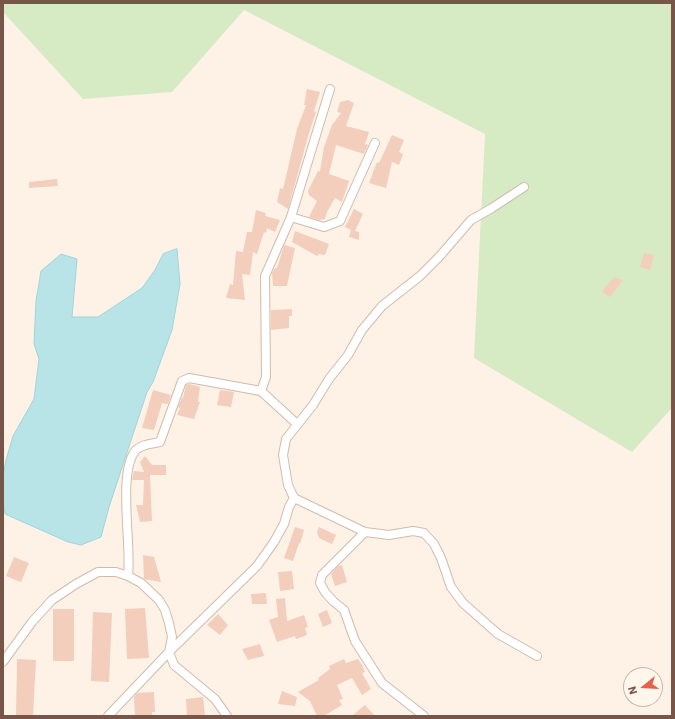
<!DOCTYPE html>
<html>
<head>
<meta charset="utf-8">
<style>
	body { margin:0 }
	#map { position:relative; width:675px; height:719px; overflow:hidden; background:#fdf2e5; font-family:"IBM Plex Sans",sans-serif }
	canvas { display:block }
	.frame { position:absolute; inset:0; border:4px solid #775649; pointer-events:none }
	.north { position:absolute; left:623px; top:667px; width:40px; height:40px; box-sizing:border-box; background:#fff6ec; border:1px solid #c9b6ab; border-radius:50%; rotate:252deg; font-size:11px; font-weight:700; line-height:16px; text-align:center; color:#775649 }
	.north::after { content:''; display:block; margin:auto; width:14px; height:18px; background:#e96048; clip-path:polygon(50% 0,100% 100%,50% 72%,0 100%) }
</style>
</head>
<body>
<div id="map">
<canvas width="675" height="719"></canvas>
<div class="frame"></div>
<div class="north">N</div>
</div>
<script>
const g = document.querySelector('canvas').getContext('2d');
g.lineJoin = 'round';
function fillPath(path, color) { g.fillStyle = color; g.fill(path, 'evenodd'); }
function trace(path, color, width, dash) { g.strokeStyle = color; g.lineWidth = width; g.lineCap = dash ? 'butt' : 'round'; g.setLineDash(dash || []); g.stroke(path); }
fillPath(new Path2D(`
	M 3,3 L 672,3 L 672,408 L 632,452 L 474,358 L 485,134 L 244,10 L 172,92 L 83,99 L 3,12 Z`), '#d6ebc3');
const water = new Path2D(`
	M 177,249 L 180,284 L 172,330 L 153,382 L 147,392 L 109,507 L 101,537 L 81,545 L 68,542 L 5,514 L 3,500 L 3,475 L 6,460 L 13,436 L 34,399 L 39,359 L 34,344 L 36,301 L 41,271 L 61,254 L 77,259 L 72,317 L 98,317 L 142,288 L 155,270 L 163,254 Z`);
fillPath(water, '#b9e4e7');
trace(water, '#9fd4d9', 1);
fillPath(new Path2D(`
	M 307,89 L 320,92 L 314,111 L 316,112 L 309,133 L 288,209 L 277,202 L 280,188 L 283,189 L 297,129 L 306,105 L 304,105 Z
	M 348,100 L 354,103 L 346,126 L 369,132 L 365,144 L 368,145 L 364,154 L 336,145 L 329,174 L 349,181 L 342,202 L 335,198 L 327,212 L 325,219 L 319,220 L 309,217 L 317,201 L 309,195 L 308,191 L 318,171 L 320,171 L 324,147 L 332,125 L 341,113 L 337,112 L 340,102 Z
	M 392,135 L 404,140 L 399,152 L 403,154 L 399,165 L 392,162 L 386,188 L 369,183 L 377,162 L 379,163 Z
	M 57,179 L 58,186 L 29,188 L 29,182 Z
	M 354,209 L 363,214 L 355,231 L 359,232 L 359,240 L 349,237 L 351,230 L 345,227 Z
	M 256,210 L 266,213 L 265,216 L 280,220 L 275,232 L 267,228 L 266,233 L 264,232 L 257,254 L 253,252 L 250,275 L 242,274 L 245,300 L 226,298 L 230,284 L 233,285 L 236,251 L 243,252 L 247,232 L 252,232 Z
	M 295,231 L 329,244 L 325,255 L 319,254 L 317,256 L 292,242 Z
	M 284,245 L 295,248 L 287,286 L 273,286 L 272,273 L 275,268 L 277,268 Z
	M 644,253 L 654,255 L 650,270 L 640,267 Z
	M 614,277 L 623,280 L 610,297 L 602,292 Z
	M 292,309 L 292,316 L 289,316 L 289,328 L 271,330 L 271,310 Z
	M 189,384 L 200,387 L 198,402 L 200,402 L 194,419 L 177,415 L 180,408 L 178,407 L 182,398 L 183,398 L 186,385 Z
	M 153,390 L 171,395 L 168,404 L 162,403 L 154,430 L 142,428 Z
	M 220,390 L 234,392 L 231,407 L 217,405 Z
	M 145,456 L 152,465 L 166,465 L 166,475 L 150,475 L 152,521 L 140,522 L 136,505 L 143,505 L 144,480 L 132,480 L 133,475 L 134,471 L 144,472 L 140,462 Z
	M 295,527 L 304,530 L 300,544 L 299,543 L 293,561 L 284,558 Z
	M 319,527 L 336,535 L 332,544 L 319,538 L 317,532 Z
	M 143,555 L 154,557 L 161,582 L 144,579 Z
	M 14,557 L 29,563 L 21,582 L 6,576 Z
	M 342,565 L 347,582 L 335,586 L 331,574 L 338,566 Z
	M 292,571 L 294,589 L 280,591 L 278,572 Z
	M 266,593 L 267,604 L 252,604 L 251,594 Z
	M 285,598 L 287,621 L 304,615 L 308,627 L 305,628 L 307,635 L 296,639 L 295,636 L 277,642 L 269,620 L 278,617 L 276,599 Z
	M 145,608 L 149,658 L 127,659 L 125,609 Z
	M 53,609 L 74,609 L 74,661 L 53,661 Z
	M 327,610 L 332,623 L 323,627 L 318,614 Z
	M 93,612 L 112,613 L 109,682 L 91,681 Z
	M 218,614 L 228,625 L 220,635 L 207,625 Z
	M 260,644 L 264,656 L 248,660 L 242,649 Z
	M 17,659 L 36,660 L 33,716 L 16,716 Z
	M 344,659 L 346,663 L 358,659 L 362,665 L 365,672 L 362,673 L 371,689 L 362,695 L 352,678 L 337,685 L 343,699 L 339,700 L 342,705 L 324,716 L 317,716 L 310,701 L 298,692 L 319,680 L 318,678 L 330,669 L 329,666 Z
	M 282,691 L 297,697 L 295,706 L 278,704 Z
	M 154,692 L 155,712 L 152,712 L 152,716 L 135,716 L 134,697 L 137,693 Z
	M 203,697 L 205,716 L 187,716 L 186,699 Z
	M 365,705 L 375,716 L 352,716 L 360,709 Z`), '#f3cebc');
const minor = new Path2D(`
	M 524,187 L 492,208 L 471,220 L 439,257 L 420,276 L 382,306 L 362,330 L 348,355 L 329,379 L 313,405 L 286,439 L 283,455 L 288,485 L 294,498 L 365,532 L 389,535 L 413,531 L 424,533 L 434,544 L 441,558 L 451,587 L 463,603 L 498,634 L 537,656
	M 291,217 L 324,227 L 340,221 L 375,143
	M 261,391 L 266,377 L 265,276 L 291,217 L 330,89
	M 365,532 L 322,575 L 320,583 L 325,592 L 333,601 L 344,610 L 355,641 L 382,683 L 424,716
	M 128,576 C 132,546 117,471 136,450 C 142,444 152,444 160,442 L 182,381 L 189,378 L 261,391 L 297,424
	M 3,662 L 32,622 L 52,600 L 76,584 L 98,572 L 116,572 L 128,576 L 141,583 L 159,600 L 165,610 L 169,623 L 172,637 L 169,652 L 174,665 L 215,699 L 227,716
	M 108,716 L 169,652 L 257,566 L 274,542 L 284,524 L 289,507 L 294,498`);
trace(minor, '#d1bbad', 10);
trace(minor, '#fff', 8);
</script>
</body>
</html>
